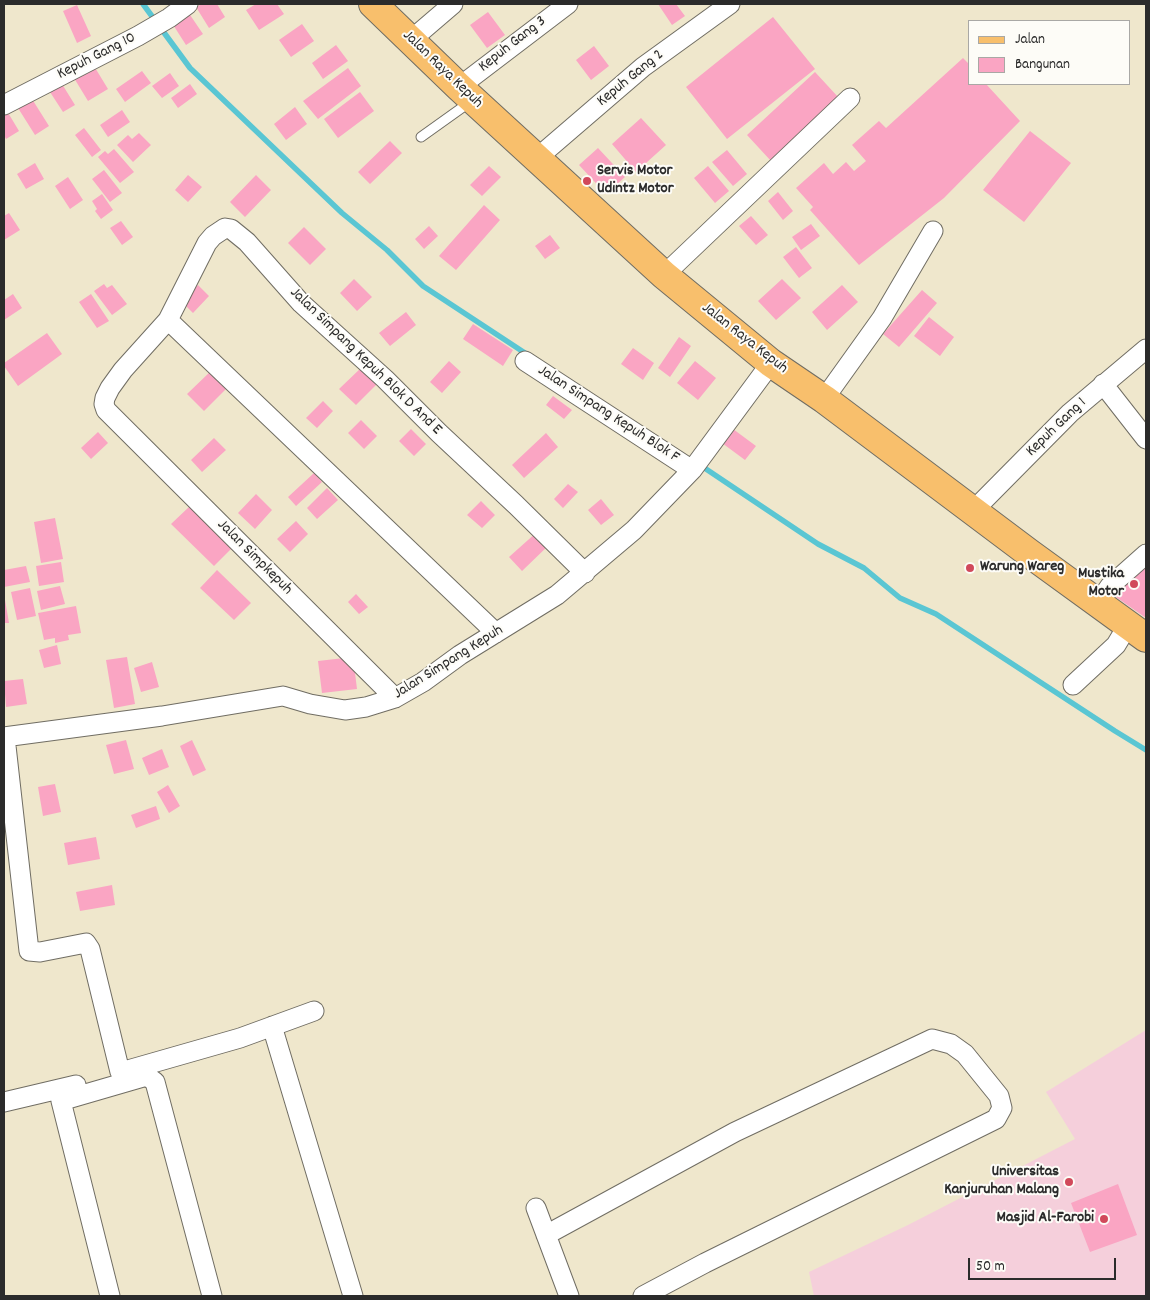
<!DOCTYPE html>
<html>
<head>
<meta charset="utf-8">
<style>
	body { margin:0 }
	#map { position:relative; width:1150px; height:1300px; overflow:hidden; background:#efe7cc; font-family:Dekko,sans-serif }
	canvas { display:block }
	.frame { position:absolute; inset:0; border:5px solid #2b2b2b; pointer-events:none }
	.legend { position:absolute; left:968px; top:20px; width:162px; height:65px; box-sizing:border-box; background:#fdfcf7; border:1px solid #a9a8a5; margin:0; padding:6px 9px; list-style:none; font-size:15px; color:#2b2b2b }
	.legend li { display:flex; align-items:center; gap:10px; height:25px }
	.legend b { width:25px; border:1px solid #a9a8a5 }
	.scale { position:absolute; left:968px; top:1258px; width:148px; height:22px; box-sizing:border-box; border:2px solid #2b2b2b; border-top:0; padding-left:6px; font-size:15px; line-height:18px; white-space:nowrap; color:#2b2b2b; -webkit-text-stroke:4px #fdfcf7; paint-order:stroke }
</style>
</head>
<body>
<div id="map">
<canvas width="1150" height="1300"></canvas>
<div class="frame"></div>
<ul class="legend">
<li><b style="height:6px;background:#f8bf6c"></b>Jalan</li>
<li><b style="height:14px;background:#faa5c3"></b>Bangunan</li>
</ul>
<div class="scale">50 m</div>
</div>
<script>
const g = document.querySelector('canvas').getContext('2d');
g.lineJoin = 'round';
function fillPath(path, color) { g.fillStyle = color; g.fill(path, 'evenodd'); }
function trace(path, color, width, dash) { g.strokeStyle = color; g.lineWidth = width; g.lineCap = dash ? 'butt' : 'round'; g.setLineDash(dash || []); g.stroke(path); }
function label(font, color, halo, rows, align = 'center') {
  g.font = font + ' Dekko,sans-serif'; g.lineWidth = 4; g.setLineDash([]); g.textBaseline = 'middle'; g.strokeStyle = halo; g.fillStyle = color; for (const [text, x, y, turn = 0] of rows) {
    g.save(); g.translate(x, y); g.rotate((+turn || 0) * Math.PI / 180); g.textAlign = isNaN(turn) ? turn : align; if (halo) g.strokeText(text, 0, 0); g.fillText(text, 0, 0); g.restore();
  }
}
fillPath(new Path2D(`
	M 1146,1030 L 1146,1296 L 814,1296 L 809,1272 L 908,1225 L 1075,1139 L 1046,1092 Z`), '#f5cfdb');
trace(new Path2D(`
	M 143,4 L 190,68 L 342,213 L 387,250 L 423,286 L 528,355
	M 700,465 L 818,544 L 864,568 L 900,598 L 936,614 L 1115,731 L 1146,750`), '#5ac6d3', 5.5);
fillPath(new Path2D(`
	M 202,4 L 217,4 L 225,17 L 209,28 L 196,7 Z
	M 256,4 L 277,4 L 284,14 L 259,30 L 246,10 Z
	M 658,4 L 676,4 L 685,16 L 672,25 Z
	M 77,5 L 91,36 L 77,43 L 63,11 Z
	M 186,9 L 203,34 L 186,45 L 170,20 Z
	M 488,12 L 505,35 L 487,48 L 470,25 Z
	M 773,17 L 815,69 L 727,139 L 686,87 Z
	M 302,24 L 314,41 L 291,57 L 279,40 Z
	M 336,45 L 348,61 L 323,79 L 312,63 Z
	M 594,46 L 609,66 L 591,80 L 576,60 Z
	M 963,58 L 969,64 L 969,84 L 986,84 L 1020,121 L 944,198 L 859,265 L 810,210 L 813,207 L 796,188 L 824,163 L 833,174 L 846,162 L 854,171 L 866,161 L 852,145 L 879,121 L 886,128 Z
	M 94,66 L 108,89 L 88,101 L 74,78 Z
	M 348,68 L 361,86 L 318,119 L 303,101 Z
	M 142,71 L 151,83 L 125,102 L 116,89 Z
	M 815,72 L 839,98 L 771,161 L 747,135 Z
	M 170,73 L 179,86 L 162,98 L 152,86 Z
	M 62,84 L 75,105 L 63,112 L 50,92 Z
	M 190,84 L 197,94 L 178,108 L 171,98 Z
	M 360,92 L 374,111 L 338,138 L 324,119 Z
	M 32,99 L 49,126 L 35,135 L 18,108 Z
	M 295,107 L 307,124 L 286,140 L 274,124 Z
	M 122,110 L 130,122 L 108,137 L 100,125 Z
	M 7,111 L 19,131 L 6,139 L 4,135 L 4,113 Z
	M 641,118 L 666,145 L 636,172 L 612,144 Z
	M 84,128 L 101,150 L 92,157 L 75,135 Z
	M 1030,131 L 1071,163 L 1024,222 L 983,190 Z
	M 139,133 L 151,145 L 133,162 L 117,145 L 128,135 L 132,139 Z
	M 390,141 L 402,153 L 370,184 L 358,172 Z
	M 598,148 L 625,177 L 606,194 L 579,165 Z
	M 114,149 L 134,172 L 120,183 L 98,157 L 105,151 L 108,154 Z
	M 727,150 L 747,174 L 733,186 L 712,162 Z
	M 35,163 L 44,179 L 26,189 L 17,174 Z
	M 489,166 L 501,177 L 482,196 L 470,185 Z
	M 708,166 L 729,191 L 715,203 L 694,178 Z
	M 104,170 L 122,193 L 110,202 L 92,179 Z
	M 188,175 L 202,187 L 188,202 L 175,190 Z
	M 256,175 L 271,190 L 245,217 L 230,202 Z
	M 68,177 L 83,200 L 70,209 L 55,186 Z
	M 778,192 L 793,211 L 783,220 L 768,201 Z
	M 102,194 L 113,210 L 101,219 L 95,211 L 97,209 L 92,201 Z
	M 484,205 L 500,220 L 456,270 L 439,256 Z
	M 9,213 L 20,230 L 4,240 L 4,216 Z
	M 751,216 L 768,235 L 756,245 L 739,226 Z
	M 121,221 L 133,237 L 122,245 L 110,228 Z
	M 811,224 L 820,236 L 801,250 L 792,237 Z
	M 429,226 L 438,236 L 424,249 L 415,239 Z
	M 304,227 L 326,249 L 310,265 L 288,243 Z
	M 550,235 L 560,248 L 545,259 L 535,246 Z
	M 796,247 L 812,268 L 799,278 L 783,257 Z
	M 354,279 L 372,297 L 357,311 L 340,293 Z
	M 782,279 L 801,298 L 776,320 L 758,301 Z
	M 104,284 L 107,288 L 112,285 L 127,304 L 112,315 L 94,291 Z
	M 198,285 L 209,296 L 193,313 L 181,301 Z
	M 842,285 L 858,302 L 827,330 L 812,312 Z
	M 922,290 L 937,303 L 899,347 L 883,334 Z
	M 13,294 L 22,308 L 4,320 L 4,300 Z
	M 91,294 L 109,321 L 97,328 L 79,302 Z
	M 406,312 L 416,325 L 390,346 L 379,333 Z
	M 929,317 L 954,337 L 940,356 L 914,336 Z
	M 473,324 L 513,350 L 503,366 L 463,339 Z
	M 47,333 L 62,354 L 18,386 L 4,366 L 4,363 Z
	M 679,337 L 691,346 L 670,377 L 658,368 Z
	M 633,348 L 654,363 L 643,380 L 621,364 Z
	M 449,361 L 461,372 L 442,393 L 430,382 Z
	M 695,361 L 716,378 L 698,400 L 677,383 Z
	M 362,367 L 378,383 L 356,405 L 339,389 Z
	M 212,370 L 228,387 L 204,411 L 187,394 Z
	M 553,396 L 572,410 L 564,419 L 546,405 Z
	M 323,401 L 333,411 L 317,428 L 306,418 Z
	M 361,420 L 377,436 L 364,449 L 348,433 Z
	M 411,429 L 426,444 L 414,456 L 399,441 Z
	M 733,429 L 756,446 L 745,460 L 722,443 Z
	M 98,432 L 108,443 L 91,459 L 81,448 Z
	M 546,433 L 558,447 L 524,478 L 512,465 Z
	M 214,438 L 226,450 L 202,472 L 191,460 Z
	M 314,473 L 322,482 L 296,506 L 288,497 Z
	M 568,484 L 578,492 L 563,508 L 554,499 Z
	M 327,488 L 338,500 L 317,519 L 307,508 Z
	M 256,494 L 272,510 L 255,529 L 238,513 Z
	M 601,499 L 614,515 L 601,525 L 588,510 Z
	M 481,501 L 495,515 L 482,528 L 467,515 Z
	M 190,506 L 232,548 L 214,566 L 171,524 Z
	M 55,518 L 63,559 L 41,563 L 34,522 Z
	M 296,521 L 308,534 L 290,552 L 277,539 Z
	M 537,532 L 549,545 L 522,571 L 509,557 Z
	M 1146,560 L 1146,618 L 1113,595 Z
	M 61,562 L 64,582 L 39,586 L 36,566 Z
	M 26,566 L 30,582 L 4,587 L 4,570 Z
	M 217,570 L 251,603 L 234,620 L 200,588 Z
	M 60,586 L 65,604 L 41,610 L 37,591 Z
	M 30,588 L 36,616 L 17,620 L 11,592 Z
	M 4,594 L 9,623 L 4,623 Z
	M 356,594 L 368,607 L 359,614 L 348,602 Z
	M 76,606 L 81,633 L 68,635 L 69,640 L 55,643 L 55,638 L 44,640 L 38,613 Z
	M 57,645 L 61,664 L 44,668 L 39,650 Z
	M 127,657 L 135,704 L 114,708 L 106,660 Z
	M 353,657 L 357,689 L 322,693 L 318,661 Z
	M 152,662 L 159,687 L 141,692 L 134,668 Z
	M 23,679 L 27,704 L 6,707 L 4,681 Z
	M 126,740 L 134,769 L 114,774 L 106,745 Z
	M 192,740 L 206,770 L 193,776 L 180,746 Z
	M 162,749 L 169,767 L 149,775 L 142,758 Z
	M 55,784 L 61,812 L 43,816 L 38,787 Z
	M 168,785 L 180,806 L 169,813 L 157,792 Z
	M 156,806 L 160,819 L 136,828 L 131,815 Z
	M 96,837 L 100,859 L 68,865 L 64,843 Z
	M 112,885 L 115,905 L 80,911 L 76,892 Z
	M 1118,1184 L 1137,1235 L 1090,1252 L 1071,1203 Z`), '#faa5c3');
const service = new Path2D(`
	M 421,137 L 470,102`);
const minor = new Path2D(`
	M 411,40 L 453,4
	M 459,87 L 568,4
	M 4,105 L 138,36 L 169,18 L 188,4
	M 536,159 L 643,67 L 730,4
	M 664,275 L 850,98
	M 168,320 L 496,633
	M 525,361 L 692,470
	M 1103,384 L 1146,439
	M 824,399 L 882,318 L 933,231
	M 973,511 L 1070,413 L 1146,349
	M 1098,603 L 1110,586 L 1146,554
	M 1073,685 L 1116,645 L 1128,625
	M 395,698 L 106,410 L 104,404 L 105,398 L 110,388 L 123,370 L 168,320 L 207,243 L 213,236 L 225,228 L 231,229 L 247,242 L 301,303 L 385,379 L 439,433 L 516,505 L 585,573
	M 4,737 L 162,716 L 283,696 L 310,704 L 345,710 L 366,707 L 395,698 L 423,682 L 460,655 L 557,595 L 634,530 L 692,470 L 771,363
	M 5,737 L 29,951 L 40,952 L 86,943 L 90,949 L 120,1072
	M 272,1026 L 353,1296
	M 128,1070 L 240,1038 L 314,1011
	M 4,1102 L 76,1085
	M 536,1208 L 569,1296
	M 546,1235 L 735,1132 L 932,1039 L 951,1044 L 965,1054 L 999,1096 L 1002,1108 L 996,1119 L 705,1263 L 643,1296
	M 110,1296 L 61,1101 L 147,1076 L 155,1082 L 212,1296`);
const primary = new Path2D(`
	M 373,4 L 459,87 L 664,275 L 771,363 L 824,399 L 1029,553 L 1146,638`);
trace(service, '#706d63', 11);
trace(minor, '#706d63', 21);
trace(primary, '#706d63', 30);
trace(service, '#fff', 9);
trace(minor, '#fff', 19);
trace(primary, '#f8bf6c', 28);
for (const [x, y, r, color] of [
	[587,181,5,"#d1495b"],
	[970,568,5,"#d1495b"],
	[1134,584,5,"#d1495b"],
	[1069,1182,5,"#d1495b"],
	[1104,1219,5,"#d1495b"]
]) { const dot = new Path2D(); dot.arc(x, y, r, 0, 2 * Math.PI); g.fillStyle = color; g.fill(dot); trace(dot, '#fdfcf7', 2); }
label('16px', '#2b2b2b', '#fdfcf7', [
	["Kepuh Gang 3",513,45,-38],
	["Kepuh Gang 10",97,57,-27],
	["Jalan Raya Kepuh",442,70,44],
	["Kepuh Gang 2",631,79,-39],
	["Jalan Raya Kepuh",744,339,38],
	["Jalan Simpang Kepuh Blok D And E",365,362,44],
	["Jalan Simpang Kepuh Blok F",608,415,33],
	["Kepuh Gang 1",1057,428,-44],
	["Jalan Simpkepuh",254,558,45],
	["Jalan Simpang Kepuh",449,663,-32]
]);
label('bold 16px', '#2b2b2b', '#fdfcf7', [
	["Servis Motor",597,172,"left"],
	["Udintz Motor",597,190,"left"],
	["Warung Wareg",980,568,"left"],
	["Mustika",1124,575],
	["Motor",1124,593],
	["Universitas",1059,1173],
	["Kanjuruhan Malang",1059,1191],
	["Masjid Al-Farobi",1094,1219]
], 'right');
</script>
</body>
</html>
